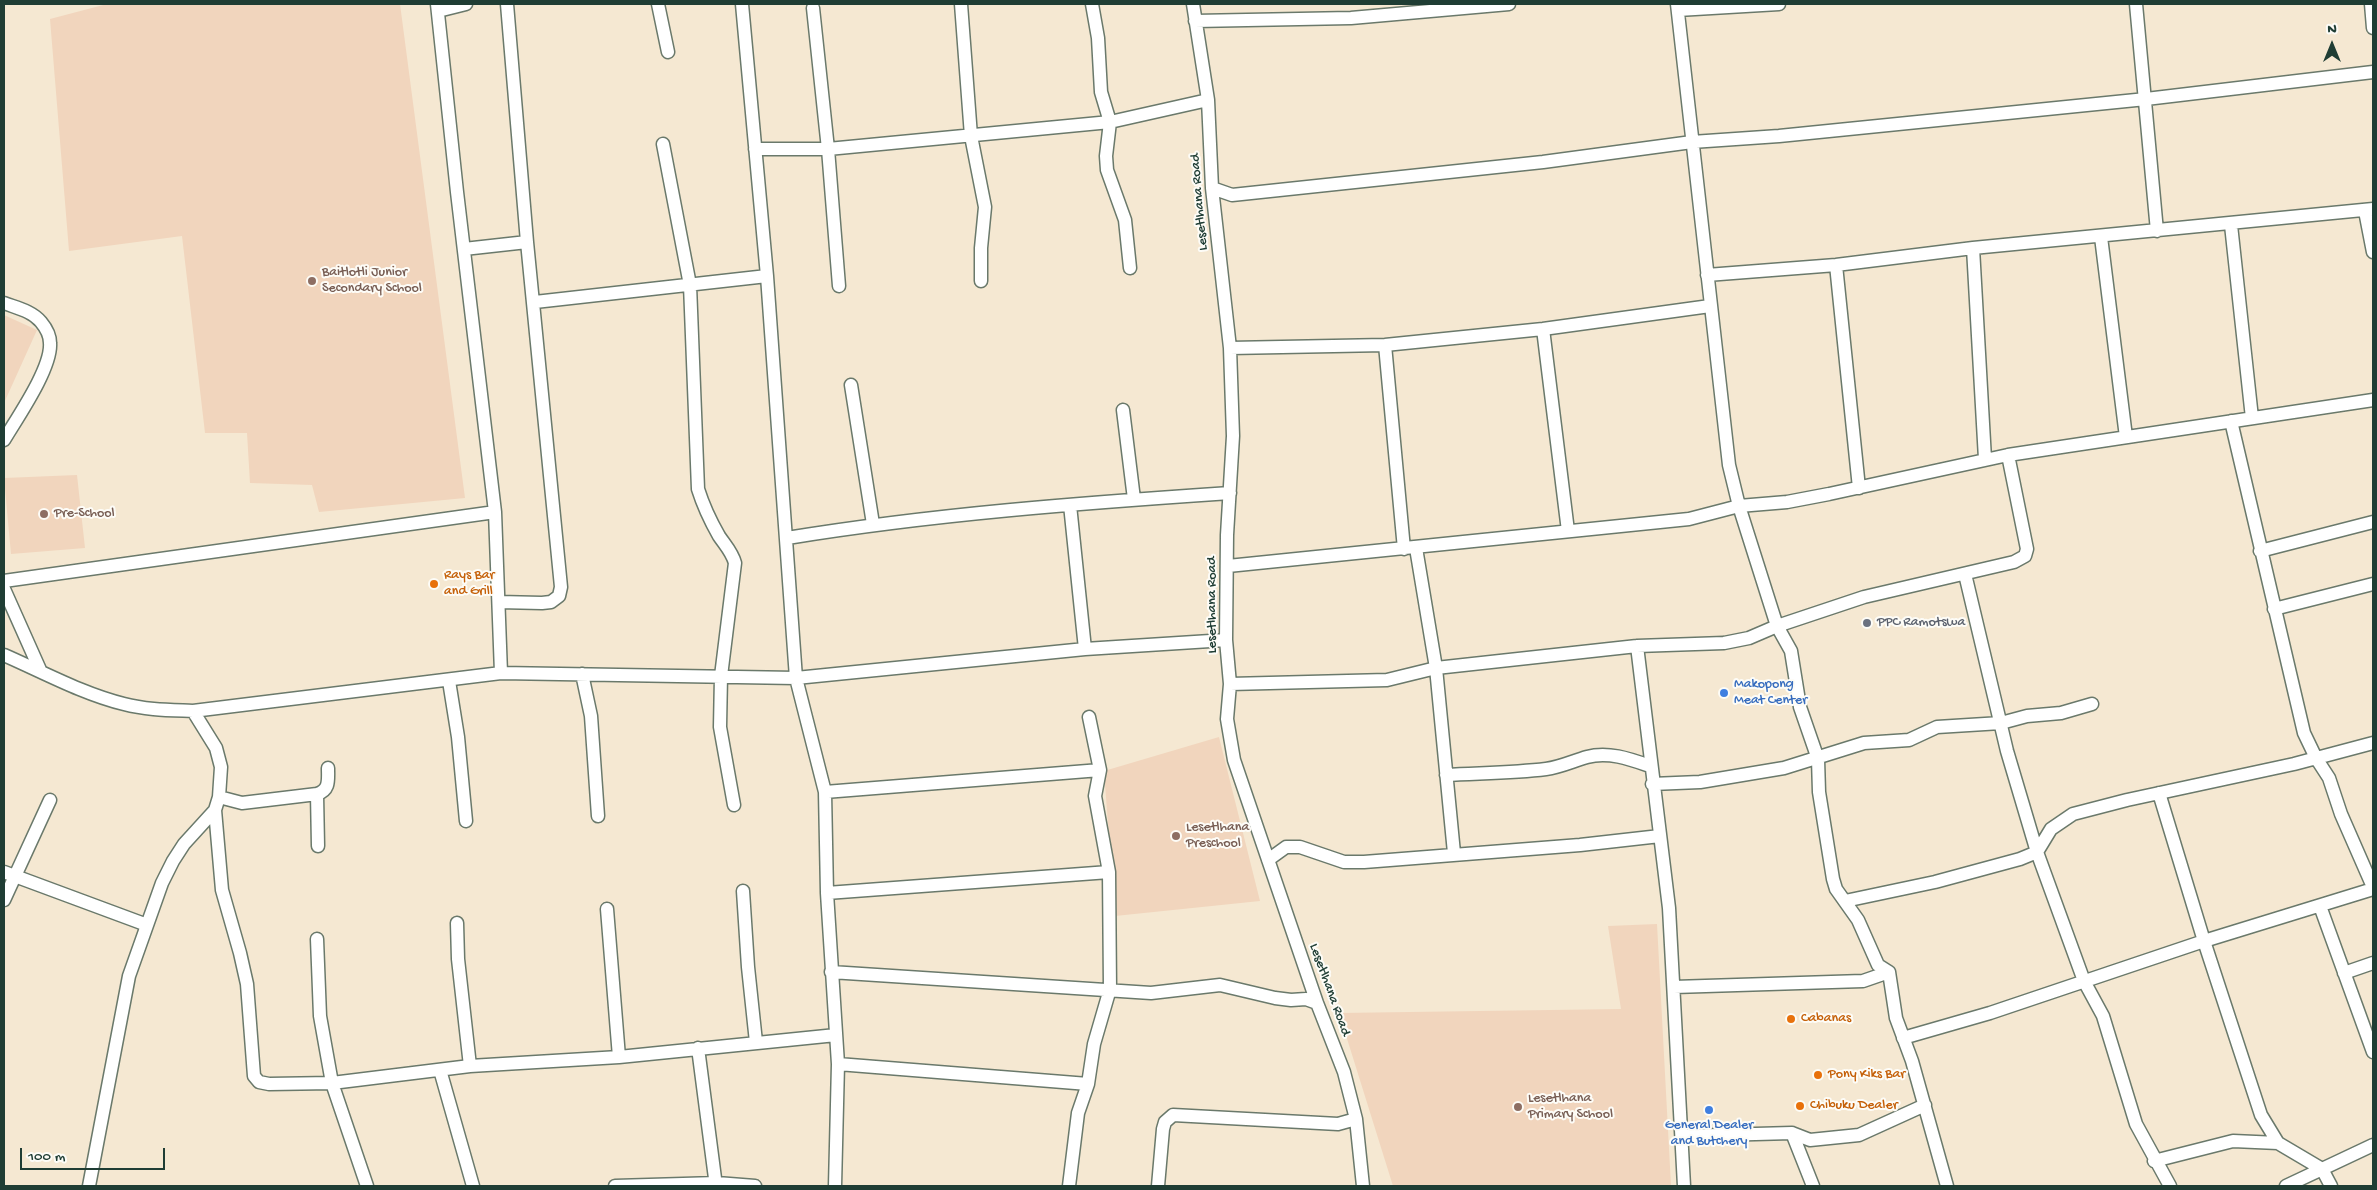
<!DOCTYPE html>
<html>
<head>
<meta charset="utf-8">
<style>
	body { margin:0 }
	#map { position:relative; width:2377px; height:1190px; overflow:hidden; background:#f5e8d2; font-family:"Gochi Hand",sans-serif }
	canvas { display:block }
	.frame { position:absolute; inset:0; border:5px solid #1f3d34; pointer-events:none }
	.north { position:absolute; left:2307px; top:20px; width:50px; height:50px; -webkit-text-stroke:4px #fdfcf7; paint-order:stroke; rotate:0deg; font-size:14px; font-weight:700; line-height:20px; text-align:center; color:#1f3d34 }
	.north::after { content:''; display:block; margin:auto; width:18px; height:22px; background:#1f3d34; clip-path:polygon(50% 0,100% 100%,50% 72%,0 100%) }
	.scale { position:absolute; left:20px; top:1148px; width:145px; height:22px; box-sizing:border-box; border:2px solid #1f3d34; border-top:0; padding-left:6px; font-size:15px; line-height:18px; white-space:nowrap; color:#1f3d34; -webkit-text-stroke:4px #fdfcf7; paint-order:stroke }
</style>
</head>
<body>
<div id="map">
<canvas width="2377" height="1190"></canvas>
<div class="frame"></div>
<div class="north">N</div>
<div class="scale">100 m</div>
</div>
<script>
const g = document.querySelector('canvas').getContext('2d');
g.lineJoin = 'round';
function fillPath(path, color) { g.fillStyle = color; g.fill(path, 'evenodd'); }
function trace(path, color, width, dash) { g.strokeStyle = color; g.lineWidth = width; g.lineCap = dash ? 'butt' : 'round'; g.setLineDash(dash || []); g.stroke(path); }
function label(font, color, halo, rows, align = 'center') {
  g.font = font + ' "Gochi Hand",sans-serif'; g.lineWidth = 4; g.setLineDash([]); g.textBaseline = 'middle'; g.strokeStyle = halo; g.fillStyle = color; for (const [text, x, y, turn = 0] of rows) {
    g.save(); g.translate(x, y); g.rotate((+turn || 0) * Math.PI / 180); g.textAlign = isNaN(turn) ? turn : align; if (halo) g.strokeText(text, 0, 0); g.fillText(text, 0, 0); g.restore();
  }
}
fillPath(new Path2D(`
	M 107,4 L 400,4 L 465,498 L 319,512 L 312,485 L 250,483 L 247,433 L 205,433 L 182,236 L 69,251 L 50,19 Z
	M 4,315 L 37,330 L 4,403 Z
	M 77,475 L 85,548 L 11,554 L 4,478 Z
	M 1219,737 L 1260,901 L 1115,916 L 1104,771 Z
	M 1657,924 L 1671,1186 L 1393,1186 L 1339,1013 L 1621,1009 L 1608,926 Z`), '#f1d5bd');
const minor = new Path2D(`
	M 437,4 L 457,192 L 495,512 L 501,673
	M 658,4 L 668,52
	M 742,4 L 767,276 L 796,678 L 825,792 L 827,893 L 838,1064 L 835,1186
	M 961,4 L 971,136 L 985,207 L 981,248 L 981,281
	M 1092,4 L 1098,38 L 1101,92 L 1110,122 L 1106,156 L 1107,170 L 1125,220 L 1130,268
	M 1193,4 L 1208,100 L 1212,188 L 1230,348 L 1233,436 L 1227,535 L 1226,640 L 1230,684 L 1227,719 L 1234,760 L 1317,1003 L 1344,1072 L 1356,1119 L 1363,1186
	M 1677,4 L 1729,465 L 1739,506 L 1777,626 L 1791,651 L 1800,707 L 1818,759 L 1819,792 L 1833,879 L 1836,889 L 1858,920 L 1878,965 L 1889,972 L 1896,1018 L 1912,1061 L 1947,1186
	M 2136,4 L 2157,231
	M 2371,4 L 2373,28
	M 813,8 L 828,149 L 839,286
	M 1678,10 L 1779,4
	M 438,11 L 466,4
	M 1195,21 L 1351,18 L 1509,4
	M 663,144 L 690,285 L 698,489 C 703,505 711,522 719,536 C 725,545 732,552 735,563 L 721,676 L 720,727 L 734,805
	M 755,149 L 828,149 L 1110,122 L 1208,100
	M 1212,188 L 1232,195 L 1543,162 L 1692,142 L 1779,136 L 2146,99 L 2373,72
	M 2365,211 L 2373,252
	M 2231,225 L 2252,418
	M 2101,237 L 2126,437
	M 1973,248 L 1985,459
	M 464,249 L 527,242 L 507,4
	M 1836,265 L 1859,488
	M 1707,275 L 1836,265 L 1973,248 L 2373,209
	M 535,302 L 767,276
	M 4,303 C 17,308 32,311 41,322 C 46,328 50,336 50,343 C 52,368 17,418 4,440
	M 1543,329 L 1568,531
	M 1385,345 L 1404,549
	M 1230,348 L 1385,345 L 1543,329 L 1710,306
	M 851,385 L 873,524
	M 1123,410 L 1134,499
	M 2231,421 L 2304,733 L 2316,758 L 2329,778 L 2341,814 L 2373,887
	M 1070,505 L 1085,649
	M 787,538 C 934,514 1082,503 1230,493
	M 1416,548 L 1436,668 L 1454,853
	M 2260,551 L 2373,522
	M 1228,566 L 1689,519 L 1739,506 L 1787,502 L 1829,494 L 2008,455 L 2373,400
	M 1965,574 L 2007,751 L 2037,852 L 2084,981 L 2103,1016 L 2136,1124 L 2170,1186
	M 4,581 L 495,512
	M 4,589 L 41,672
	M 499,602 L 542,603 L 551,602 L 559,596 L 561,587 L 527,242
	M 2274,609 L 2373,584
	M 1637,646 L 1669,908 L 1684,1186
	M 4,655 C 43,672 83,694 124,704 C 147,710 170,710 193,711 L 501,673 L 796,678 L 1085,649 L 1226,640
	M 582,674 L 591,716 L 598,816
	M 449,681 L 458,737 L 466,821
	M 1230,684 L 1387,680 L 1436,668 L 1637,646 L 1724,643 L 1749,638 L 1777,626 L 1864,597 L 2014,562 L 2025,556 L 2027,549 L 2008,455
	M 1446,775 C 1479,773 1513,773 1546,769 C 1561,767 1573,761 1587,757 C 1608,751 1630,759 1650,766
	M 1652,784 L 1700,782 L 1784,768 L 1864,743 L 1909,740 L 1937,727 L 2001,723 L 2027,716 L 2061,713 L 2092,704
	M 825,792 L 1100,770
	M 2159,793 L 2204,941 L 2261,1115 L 2278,1143 L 2322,1169 L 2331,1186
	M 317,794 L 318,846
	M 219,797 L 242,803 L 317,794 C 330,790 328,780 328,768
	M 215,810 L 222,890 L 240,953 L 247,984 L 254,1076 L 259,1082 L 269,1084 L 332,1083 L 470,1066 L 619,1057 L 836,1035
	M 1268,860 L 1286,847 L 1300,847 L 1344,862 L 1364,862 L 1580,845 L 1660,836
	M 4,872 L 147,925
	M 743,891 L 748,967 L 756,1042
	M 827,893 L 1109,872
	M 4,900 L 50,800
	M 1845,901 L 1935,882 L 2020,859 L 2037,852 L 2051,829 L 2073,814 L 2127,800 L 2294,764 L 2373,743
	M 2320,906 L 2373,1052
	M 607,909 L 619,1057
	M 457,923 L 458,959 L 470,1066
	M 317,939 L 320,1016 L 332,1083 L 367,1186
	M 831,972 L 1151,993 L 1220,985 L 1275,998 L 1291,1000 L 1306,999 L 1317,1003
	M 2344,973 L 2373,963
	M 1674,987 L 1863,981 L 1889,972
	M 1903,1038 L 1990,1013 L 2204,941 L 2373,889
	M 698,1048 L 716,1186
	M 838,1064 L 1088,1084
	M 440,1070 L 473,1186
	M 1792,1133 L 1810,1140 L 1859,1135 L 1925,1105
	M 1682,1136 L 1792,1133 L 1813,1186
	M 2154,1161 L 2233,1141 L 2278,1143
	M 89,1186 L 129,976 L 162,883 L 173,861 L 184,844 L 215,810 L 219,797 L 221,767 L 216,748 L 193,711
	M 615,1186 L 717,1183 L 755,1186
	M 1069,1186 L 1078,1113 L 1088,1084 L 1094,1044 L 1110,989 L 1109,872 L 1095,796 L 1100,770 L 1089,717
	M 1158,1186 L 1163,1129 L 1165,1122 L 1173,1115 L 1338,1124 L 1356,1119
	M 2286,1186 L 2373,1145`);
trace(minor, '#6a796b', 15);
trace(minor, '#fff', 12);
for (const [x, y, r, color] of [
	[312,281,5,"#8d6e63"],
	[44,514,5,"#8d6e63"],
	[434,584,5,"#e8710a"],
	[1867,623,5,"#6b7280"],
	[1724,693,5,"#3f7fe0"],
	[1176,836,5,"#8d6e63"],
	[1791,1019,5,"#e8710a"],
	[1818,1075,5,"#e8710a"],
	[1800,1106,5,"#e8710a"],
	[1518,1107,5,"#8d6e63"],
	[1709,1110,5,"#3f7fe0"]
]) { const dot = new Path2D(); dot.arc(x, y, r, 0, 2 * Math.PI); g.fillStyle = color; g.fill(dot); trace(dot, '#fdfcf7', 2); }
label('14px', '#1f3d34', '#fdfcf7', [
	["Lesetlhana Road",1200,202,-95],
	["Lesetlhana Road",1213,605,-90],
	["Lesetlhana Road",1329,990,70]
]);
label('14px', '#785e54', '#fdfcf7', [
	["Baitlotli Junior",322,273],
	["Secondary School",322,289],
	["Pre-School",54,514],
	["Lesetlhana",1186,828],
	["Preschool",1186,844],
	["Lesetlhana",1528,1099],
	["Primary School",1528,1115]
], 'left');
label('14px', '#c56008', '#fdfcf7', [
	["Rays Bar",444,576],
	["and Grill",444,592],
	["Cabanas",1801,1019],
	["Pony Kiks Bar",1828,1075],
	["Chibuku Dealer",1810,1106]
], 'left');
label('14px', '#5b616d', '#fdfcf7', [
	["PPC Ramotswa",1877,623]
], 'left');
label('14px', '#366cbe', '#fdfcf7', [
	["Makopong",1734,685],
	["Meat Center",1734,701],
	["General Dealer",1709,1126,"center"],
	["and Butchery",1709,1142,"center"]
], 'left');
</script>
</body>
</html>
